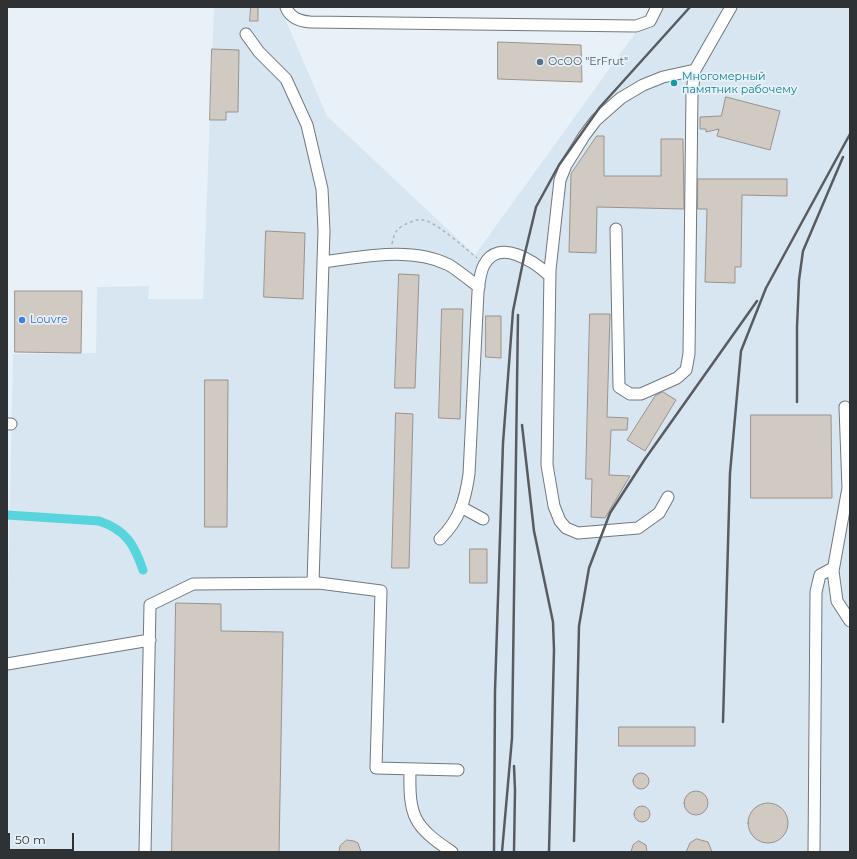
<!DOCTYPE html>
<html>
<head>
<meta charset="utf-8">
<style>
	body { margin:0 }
	#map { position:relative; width:857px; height:859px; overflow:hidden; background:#e9f1f8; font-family:Montserrat,sans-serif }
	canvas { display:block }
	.frame { position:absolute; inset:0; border:8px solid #2f3235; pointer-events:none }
	.scale { position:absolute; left:8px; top:833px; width:66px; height:18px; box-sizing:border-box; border:2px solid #2f3235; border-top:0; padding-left:5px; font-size:12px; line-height:14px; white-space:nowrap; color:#2f3235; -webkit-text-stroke:3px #e9f1f8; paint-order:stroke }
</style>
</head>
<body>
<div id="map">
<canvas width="857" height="859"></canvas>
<div class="frame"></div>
<div class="scale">50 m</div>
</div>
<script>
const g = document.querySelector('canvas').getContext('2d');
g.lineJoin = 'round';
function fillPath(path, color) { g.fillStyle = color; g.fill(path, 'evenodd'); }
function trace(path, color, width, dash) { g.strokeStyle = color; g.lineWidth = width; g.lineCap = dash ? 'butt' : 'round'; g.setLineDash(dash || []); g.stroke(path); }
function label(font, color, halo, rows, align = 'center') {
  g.font = font + ' Montserrat,sans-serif'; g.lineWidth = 3.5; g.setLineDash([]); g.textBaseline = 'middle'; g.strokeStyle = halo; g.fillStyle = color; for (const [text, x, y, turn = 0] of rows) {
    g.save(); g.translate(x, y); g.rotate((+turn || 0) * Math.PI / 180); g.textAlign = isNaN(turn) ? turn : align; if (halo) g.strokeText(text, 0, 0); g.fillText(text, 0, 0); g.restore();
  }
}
fillPath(new Path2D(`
	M 214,7 L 280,7 L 327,116 L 475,255 L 654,7 L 850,7 L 850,852 L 7,852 L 7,637 L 13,354 L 96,353 L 97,287 L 149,286 L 148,299 L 203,299 Z`), '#d8e6f2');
trace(new Path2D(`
	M 7,515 L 99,521 C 126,530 134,544 143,570`), '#57d4dc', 9);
const building = new Path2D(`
	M 251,7 L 258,7 L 258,21 L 250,21 Z
	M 498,42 L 581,45 L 582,82 L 498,79 Z
	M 212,49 L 239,50 L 238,112 L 226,112 L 226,120 L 210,120 Z
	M 726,97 L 780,111 L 770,150 L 717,136 L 719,129 L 706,132 L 706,129 L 700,129 L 700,117 L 721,116 Z
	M 597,136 L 604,136 L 604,176 L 661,176 L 661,139 L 683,139 L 684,209 L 597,207 L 596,253 L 569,252 L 571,174 Z
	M 698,179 L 787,179 L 787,196 L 742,195 L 741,267 L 735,267 L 735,283 L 705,282 L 707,209 L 698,209 Z
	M 266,231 L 305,233 L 303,299 L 264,297 Z
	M 399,274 L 419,275 L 415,388 L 395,388 Z
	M 15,291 L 82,291 L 81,353 L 15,352 Z
	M 442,309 L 463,309 L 460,419 L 439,418 Z
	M 590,314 L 610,314 L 607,417 L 628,418 L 627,430 L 611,430 L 609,475 L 630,476 L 605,518 L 591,517 L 592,479 L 586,479 Z
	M 486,316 L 501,316 L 501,358 L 486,357 Z
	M 205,380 L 228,380 L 227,527 L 205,527 Z
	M 663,392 L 676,400 L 645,451 L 627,440 L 655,396 Z
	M 396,413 L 413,414 L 409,568 L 392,568 Z
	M 751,415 L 831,415 L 832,498 L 751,498 Z
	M 470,549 L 487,549 L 487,583 L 470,583 Z
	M 176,603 L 221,604 L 221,631 L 283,632 L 279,852 L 172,852 Z
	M 619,727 L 695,727 L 695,746 L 619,746 Z
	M633 781a8 8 0 1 1 16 0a8 8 0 1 1-16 0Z
	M684 803a12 12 0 1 1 24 0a12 12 0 1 1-24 0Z
	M748 823a20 20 0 1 1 40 0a20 20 0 1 1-40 0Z
	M634 814a8 8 0 1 1 16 0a8 8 0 1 1-16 0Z
	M 697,839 L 708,842 L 712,852 L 686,852 L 690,843 Z
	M 347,840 L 354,841 L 358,843 L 361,852 L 339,852 L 340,846 Z
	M 639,841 L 646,845 L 647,852 L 631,852 L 633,845 Z`);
fillPath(building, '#d1cac2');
trace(building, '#9a938c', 1);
const minor = new Path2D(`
	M 286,7 C 290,18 299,21 310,22 L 636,26 L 650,21 L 657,7
	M 246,34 L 259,52 L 286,79 L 307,125 L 322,189 L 324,231 L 323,262 C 363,257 411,246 449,265 C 459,271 469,280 479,287
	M 616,229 L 619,387 L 630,394 L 641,394 L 677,378 L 686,370 L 689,354 L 692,92 L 695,70 L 731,7
	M 845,407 L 848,488 L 833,571 L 837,601 L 850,621
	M 7,424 L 11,424
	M 668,497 L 659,513 L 638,528 L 578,533 L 566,528 L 560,521 L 554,506 L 547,465 L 550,270 L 560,180 L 566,165 L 584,136 L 596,120 L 621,98 L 643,85 L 663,77 L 695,70
	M 461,507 L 483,519
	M 440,539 C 460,519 465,501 469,474 L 478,292 C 479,283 480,272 484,265 C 499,237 535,262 550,276
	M 313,583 L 323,262
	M 7,664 L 150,640
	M 410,770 C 409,816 413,826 452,852
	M 145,852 L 150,605 L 193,584 L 319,583 L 381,591 L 376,768 L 458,770
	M 814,852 L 816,592 L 820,575 L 833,568`);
trace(minor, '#71787e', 13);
trace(new Path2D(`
	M 392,244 C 395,231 396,229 408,223 C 413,221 418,219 423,220 C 435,221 466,249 477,258`), '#acb3b9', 1.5, [3, 3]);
trace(minor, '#fff', 11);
trace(new Path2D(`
	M 797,402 L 797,327 L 799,280 L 803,251 L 843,157
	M 522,425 L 534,531 L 553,622 L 554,650 L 549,852
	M 723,722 L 730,473 L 741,351 L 766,288 L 850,134
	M 514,766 L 515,790 L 514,852
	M 574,841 L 579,626 L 589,568 L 610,513 L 645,459 L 757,301
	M 494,852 L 495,691 L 503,443 L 513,311 L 524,257 L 536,207 L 559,165 L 600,107 L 690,7
	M 502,852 L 512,738 L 518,315`), '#585c60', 2.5);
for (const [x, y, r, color] of [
	[540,62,4,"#5c6f8a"],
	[674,83,4,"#0f9aa8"],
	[22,320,4,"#3f7fe0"]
]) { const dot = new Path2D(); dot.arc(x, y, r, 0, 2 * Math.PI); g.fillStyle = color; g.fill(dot); trace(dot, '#e9f1f8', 1.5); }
label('11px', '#4e5e75', '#e9f1f8', [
	["ОсОО \"ErFrut\"",548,62]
], 'left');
label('11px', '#0d838f', '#e9f1f8', [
	["Многомерный",682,77],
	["памятник рабочему",682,90]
], 'left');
label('11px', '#366cbe', '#e9f1f8', [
	["Louvre",30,320]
], 'left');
</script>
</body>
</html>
